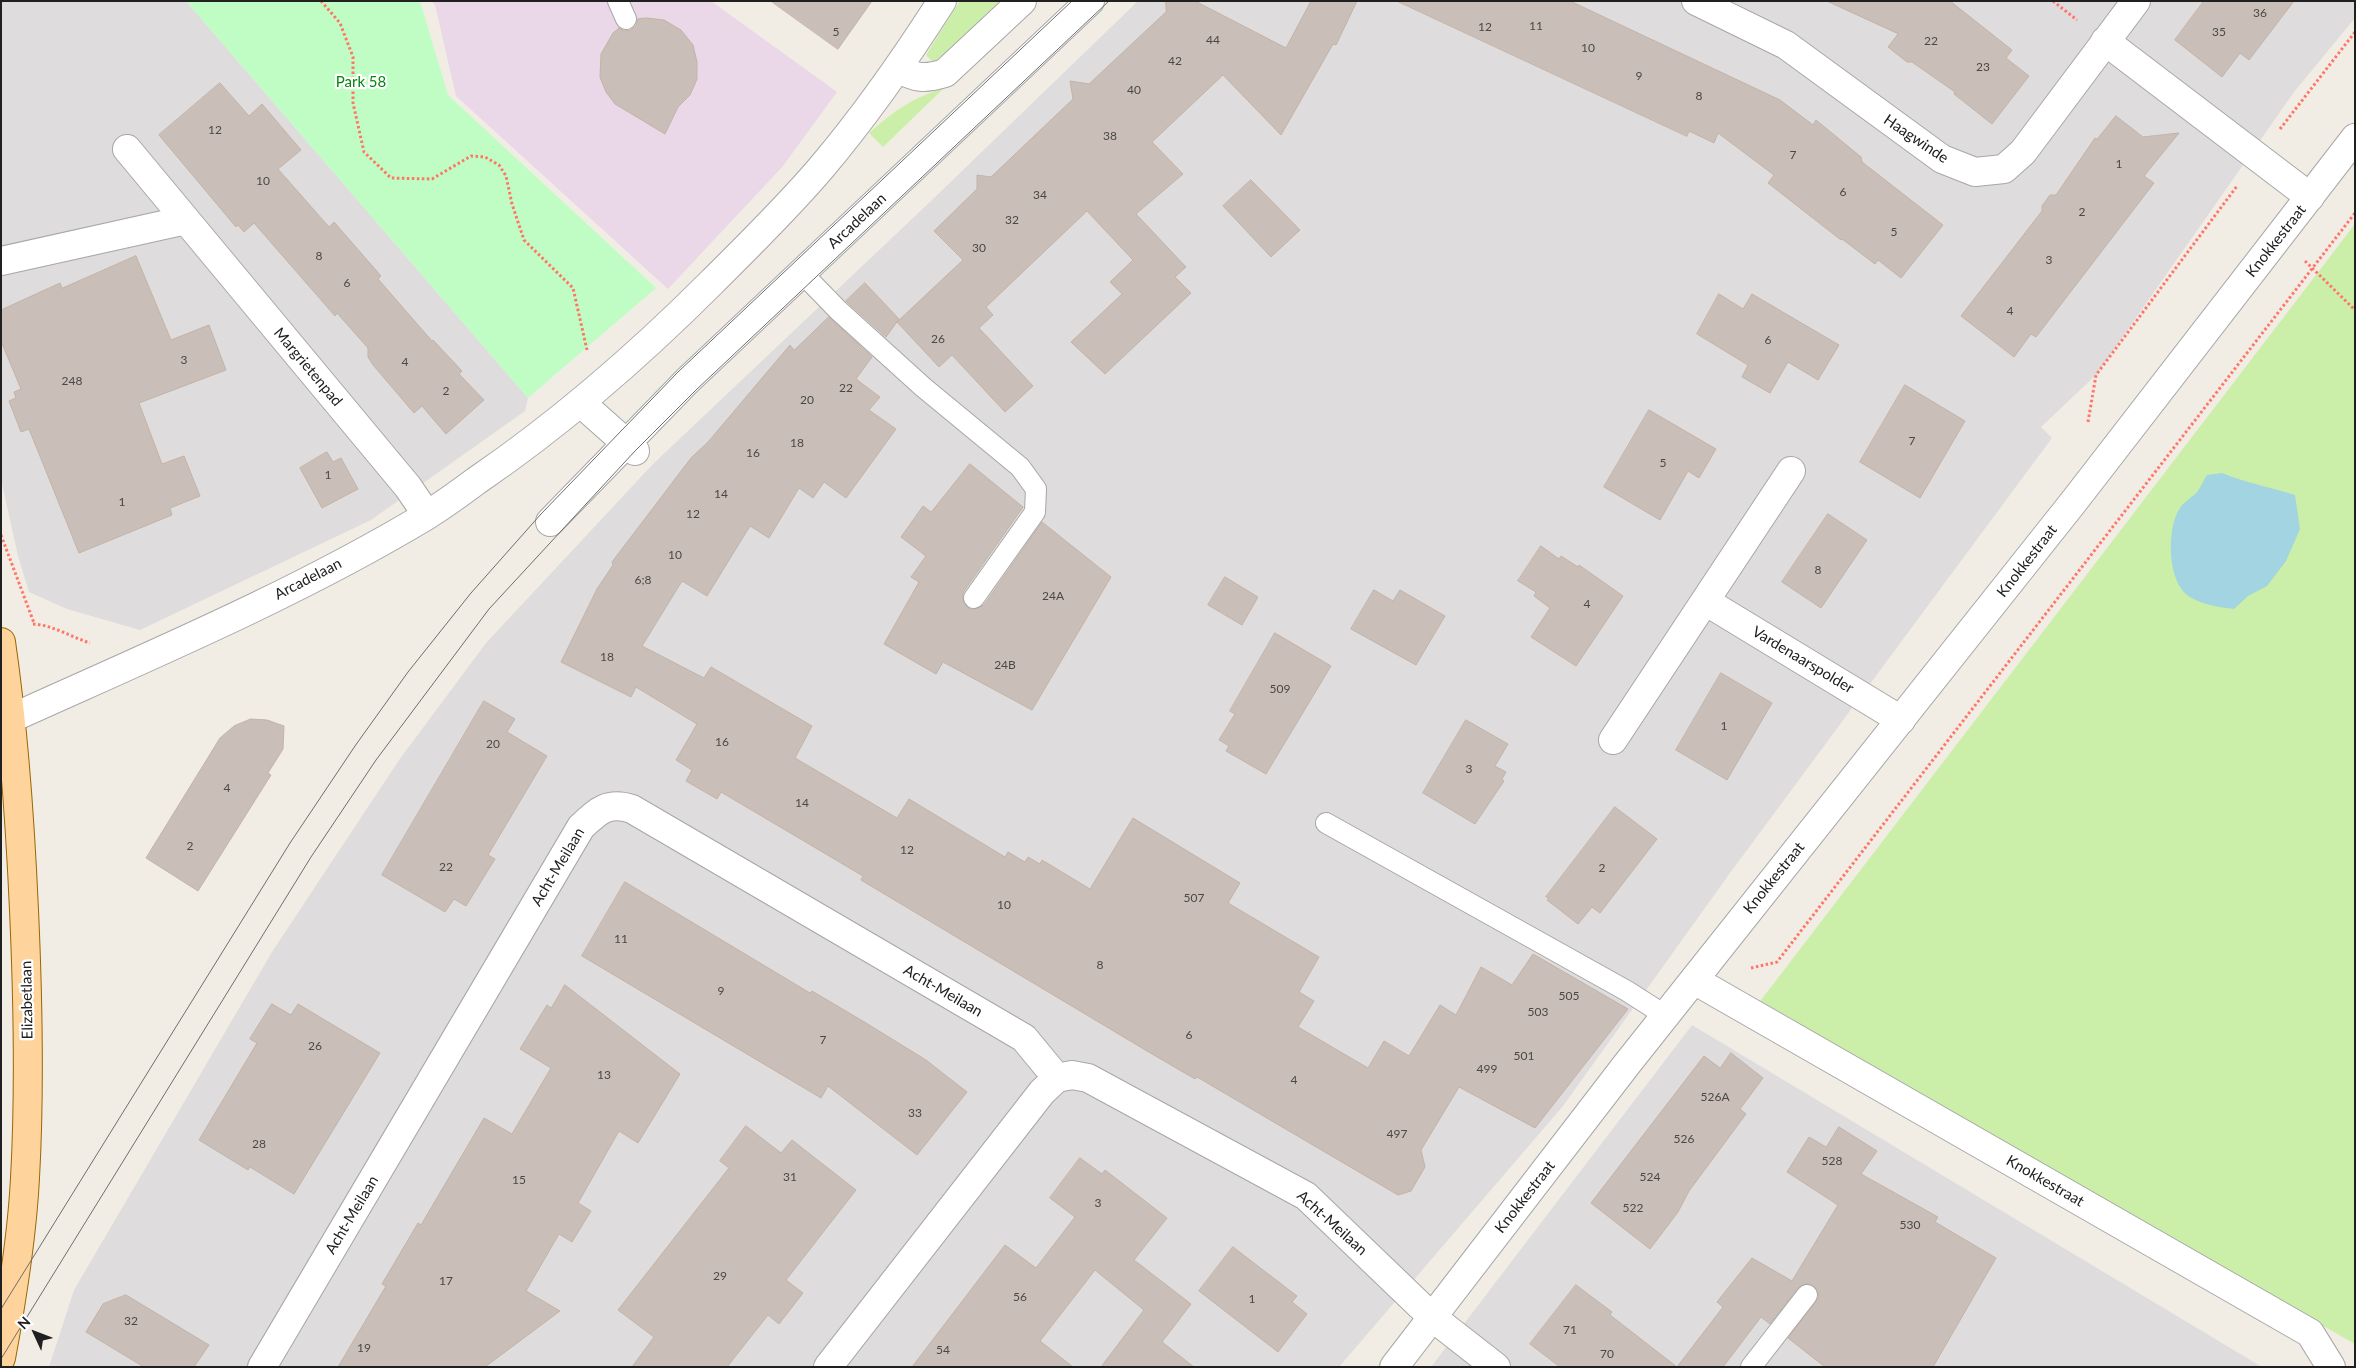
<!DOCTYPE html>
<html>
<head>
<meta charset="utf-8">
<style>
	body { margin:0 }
	#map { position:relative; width:2356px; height:1368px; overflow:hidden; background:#f1ede5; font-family:Lato,sans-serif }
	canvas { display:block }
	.frame { position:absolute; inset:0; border:2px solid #202020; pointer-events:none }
	.north { position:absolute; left:10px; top:1308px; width:50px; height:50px; -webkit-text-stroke:4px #fff; paint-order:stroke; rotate:313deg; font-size:14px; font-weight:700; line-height:20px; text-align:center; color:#202020 }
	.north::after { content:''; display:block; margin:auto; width:18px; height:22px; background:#202020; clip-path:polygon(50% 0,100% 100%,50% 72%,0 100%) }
</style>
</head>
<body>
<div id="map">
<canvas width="2356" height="1368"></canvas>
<div class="frame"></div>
<div class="north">N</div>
</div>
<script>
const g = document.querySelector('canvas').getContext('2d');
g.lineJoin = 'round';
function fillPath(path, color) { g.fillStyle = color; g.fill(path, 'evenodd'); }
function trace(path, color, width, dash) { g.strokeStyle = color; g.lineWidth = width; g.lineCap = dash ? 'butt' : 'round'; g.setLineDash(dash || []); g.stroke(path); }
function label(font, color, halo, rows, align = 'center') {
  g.font = font + ' Lato,sans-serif'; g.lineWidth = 4.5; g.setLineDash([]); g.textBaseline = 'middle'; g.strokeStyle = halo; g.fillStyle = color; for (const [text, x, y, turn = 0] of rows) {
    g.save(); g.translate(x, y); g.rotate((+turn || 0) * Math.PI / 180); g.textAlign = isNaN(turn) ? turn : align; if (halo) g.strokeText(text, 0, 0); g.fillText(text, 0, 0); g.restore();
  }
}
fillPath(new Path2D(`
	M 1,1 L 186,1 L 528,398 L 525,411 L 371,520 L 140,630 L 67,609 L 29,592 L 18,556 L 1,479 Z
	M 1138,1 L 2355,1 L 2355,18 L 2294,92 L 2096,375 L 2041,427 L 2052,438 L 1730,873 L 1563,1106 L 1339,1367 L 49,1367 L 74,1290 L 272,952 L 399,760 L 486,643 L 653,464 L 932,200 Z
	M 1692,1025 L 2262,1367 L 1431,1367 Z`), '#dedcdc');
fillPath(new Path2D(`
	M 431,1 L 711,1 L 837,92 L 783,166 L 668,289 L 456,96 L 435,5 Z`), '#ead7e7');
fillPath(new Path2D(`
	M 960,1 L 1000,1 L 934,63 L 926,55 Z
	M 944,88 L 883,147 L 869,133 C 894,111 912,98 944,88 Z
	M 2355,224 L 2355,1344 L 1758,1004 Z`), '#cbeea8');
fillPath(new Path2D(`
	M 186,1 L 420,1 L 448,95 L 656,288 L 528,398 Z`), '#c0fdc4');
fillPath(new Path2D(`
	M 2222,473 C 2246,483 2270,487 2295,495 L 2300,529 L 2286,561 L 2267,586 L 2248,596 L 2234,609 C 2219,607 2203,605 2190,597 C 2167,584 2166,528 2180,508 C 2184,501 2192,498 2197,492 C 2201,487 2203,481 2207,475 Z`), '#a3d4e1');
const building = new Path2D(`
	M 771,1 L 872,1 L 838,49 Z
	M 1166,1 L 1195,1 L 1286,48 L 1311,1 L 1357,1 L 1336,45 L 1333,44 L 1281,135 L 1223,75 L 1152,142 L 1183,174 L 1136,214 L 1186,267 L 1175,277 L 1191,293 L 1105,374 L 1071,342 L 1122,294 L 1110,282 L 1133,260 L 1087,211 L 986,307 L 993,315 L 979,328 L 1033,386 L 1005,412 L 952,355 L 939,367 L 897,322 L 963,260 L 934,231 L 977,189 L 977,175 L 991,177 L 1073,99 L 1070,81 L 1089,84 L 1166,12 Z
	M 1397,1 L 1570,1 L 1780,100 L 1813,125 L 1816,120 L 1861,157 L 1862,162 L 1943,225 L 1901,278 L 1878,260 L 1875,264 L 1842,239 L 1841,240 L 1768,183 L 1774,175 L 1718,133 L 1714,143 L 1689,131 L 1687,136 Z
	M 1827,1 L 1950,1 L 2012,50 L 2006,58 L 2029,76 L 1992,124 L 1954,94 L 1955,92 L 1912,62 L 1907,62 L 1888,47 L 1898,34 Z
	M 2204,1 L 2294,1 L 2249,60 L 2240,53 L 2222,77 L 2175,40 Z
	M 647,18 L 664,20 L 681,30 L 693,45 L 697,62 L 697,79 L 694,86 L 690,95 L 678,107 L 665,134 L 615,104 L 606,92 L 600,77 L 601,54 L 613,33 L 619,28 L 624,31 L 631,30 L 636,26 L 638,19 Z
	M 220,83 L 249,116 L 262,104 L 301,150 L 278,169 L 329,227 L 334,222 L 381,276 L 378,279 L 432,341 L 433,340 L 462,371 L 459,374 L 484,400 L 446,434 L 422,406 L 414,413 L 373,365 L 368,357 L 368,348 L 337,313 L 335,316 L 254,223 L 244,232 L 238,225 L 236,227 L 159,135 Z
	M 2116,116 L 2143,137 L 2179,133 L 2144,176 L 2154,183 L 2036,337 L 2031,334 L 2014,357 L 1961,316 L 2042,211 L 2042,206 L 2050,195 L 2056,195 L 2095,138 L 2097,139 Z
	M 1251,180 L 1300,230 L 1271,257 L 1223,206 Z
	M 136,256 L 171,340 L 209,325 L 226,370 L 139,403 L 162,464 L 184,456 L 200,496 L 170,508 L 172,515 L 79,553 L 29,429 L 21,432 L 9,401 L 16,398 L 14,392 L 21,389 L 1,341 L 1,310 L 60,283 L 62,288 Z
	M 865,283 L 899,319 L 886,337 L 846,301 Z
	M 1719,294 L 1743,309 L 1752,294 L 1839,345 L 1818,380 L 1788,362 L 1770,393 L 1742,377 L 1748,365 L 1697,334 Z
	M 829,317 L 872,357 L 856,379 L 880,397 L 869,410 L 896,429 L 846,498 L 824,482 L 813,498 L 799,488 L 769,538 L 750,526 L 707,596 L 682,581 L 642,646 L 704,678 L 711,667 L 812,726 L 795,758 L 897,818 L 909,799 L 1005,857 L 1008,852 L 1025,862 L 1028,857 L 1040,864 L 1042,860 L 1090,889 L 1133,818 L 1240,883 L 1228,903 L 1319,957 L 1299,992 L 1314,1001 L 1298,1027 L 1368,1068 L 1384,1041 L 1409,1056 L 1440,1005 L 1456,1015 L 1481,967 L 1512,985 L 1533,954 L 1628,1009 L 1535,1128 L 1459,1087 L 1421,1150 L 1425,1167 L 1411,1191 L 1398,1195 L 1197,1077 L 1195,1079 L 1147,1051 L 861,880 L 863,876 L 721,792 L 717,799 L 686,781 L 692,770 L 676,760 L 697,724 L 636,687 L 631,697 L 561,662 L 597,589 L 613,565 L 612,562 L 691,458 L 708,442 L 790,345 L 794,350 Z
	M 1905,385 L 1965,421 L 1920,498 L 1860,462 Z
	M 1649,410 L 1716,449 L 1699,478 L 1688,471 L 1660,520 L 1604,487 Z
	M 327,452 L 333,462 L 341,458 L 358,489 L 322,508 L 300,468 Z
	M 970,464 L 1023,507 L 964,591 L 962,597 L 967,607 L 973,610 L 984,605 L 1042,522 L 1111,577 L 1032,710 L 943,662 L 936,674 L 884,644 L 919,582 L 911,577 L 926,556 L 901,537 L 923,506 L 931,512 Z
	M 1828,514 L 1867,540 L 1821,608 L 1782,582 Z
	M 1541,546 L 1559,559 L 1561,556 L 1578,567 L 1579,565 L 1623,596 L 1576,666 L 1531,637 L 1550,608 L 1534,596 L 1536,592 L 1518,581 Z
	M 1225,577 L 1258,597 L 1242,625 L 1208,605 Z
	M 1374,590 L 1393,601 L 1400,590 L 1445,616 L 1416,665 L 1351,629 Z
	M 1275,633 L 1331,666 L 1266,774 L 1226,751 L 1229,746 L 1219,740 L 1235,714 L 1230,711 Z
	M 1721,673 L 1772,703 L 1727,780 L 1676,750 Z
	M 484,701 L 515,719 L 507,732 L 547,756 L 488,855 L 495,859 L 466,906 L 454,899 L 445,912 L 382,875 Z
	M 251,719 L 267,720 L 284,726 L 283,749 L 268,773 L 271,775 L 198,891 L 146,858 L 220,738 L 234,726 Z
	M 1466,720 L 1508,744 L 1495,766 L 1506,772 L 1502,779 L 1504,781 L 1475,824 L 1423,793 Z
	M 1615,807 L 1657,839 L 1600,913 L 1592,907 L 1578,924 L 1547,900 L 1549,898 L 1546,897 Z
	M 625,882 L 810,993 L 812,991 L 866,1023 L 926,1060 L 967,1092 L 917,1155 L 828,1086 L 821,1098 L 582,956 Z
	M 565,985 L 680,1074 L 638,1143 L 619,1131 L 578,1203 L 591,1211 L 572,1242 L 559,1234 L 526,1291 L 560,1311 L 485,1367 L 338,1367 L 386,1286 L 382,1284 L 418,1223 L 421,1225 L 484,1118 L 512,1134 L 551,1068 L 520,1049 L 547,1005 L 551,1008 Z
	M 272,1004 L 291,1015 L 298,1004 L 380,1053 L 294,1194 L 250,1167 L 248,1170 L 199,1140 L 257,1043 L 250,1039 Z
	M 1731,1053 L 1763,1078 L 1740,1109 L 1746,1114 L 1689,1191 L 1678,1212 L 1650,1249 L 1591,1203 L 1704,1056 L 1720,1068 Z
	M 746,1126 L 781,1153 L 792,1140 L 856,1190 L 786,1280 L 803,1293 L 779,1324 L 768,1315 L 727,1367 L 632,1367 L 654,1337 L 618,1310 L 729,1168 L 720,1161 Z
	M 1839,1127 L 1877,1151 L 1861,1174 L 1938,1217 L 1935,1222 L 1996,1258 L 1933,1367 L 1825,1367 L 1788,1338 L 1819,1297 L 1818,1290 L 1808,1283 L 1798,1288 L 1770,1324 L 1761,1317 L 1723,1367 L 1677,1367 L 1723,1307 L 1717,1302 L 1752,1258 L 1792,1281 L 1838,1205 L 1787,1172 L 1809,1137 L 1826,1147 Z
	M 1080,1158 L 1102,1174 L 1105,1170 L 1167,1218 L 1134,1260 L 1191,1304 L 1162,1342 L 1194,1367 L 1101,1367 L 1144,1310 L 1095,1270 L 1040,1341 L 1073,1367 L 912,1367 L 1005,1245 L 1036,1268 L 1075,1217 L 1050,1198 Z
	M 1233,1247 L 1297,1296 L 1292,1302 L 1307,1314 L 1278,1352 L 1199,1291 Z
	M 1576,1285 L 1612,1312 L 1610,1315 L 1677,1367 L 1560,1367 L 1530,1344 Z
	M 126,1295 L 209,1345 L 194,1367 L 144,1367 L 86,1332 L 103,1304 Z`);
fillPath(building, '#c9bfb8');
trace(building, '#c4b3a6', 1);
const service = new Path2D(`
	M 618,1 L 626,19
	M 802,273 L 838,310 L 923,387 L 1020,467 L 1036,489 L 1035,512 L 974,598
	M 1326,823 L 1627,991 L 1666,1016
	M 1751,1367 L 1807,1295`);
const minor = new Path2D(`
	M 1696,1 L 1786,45 L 1942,159 L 1975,172 L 2004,169 L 2023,152 L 2136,1
	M 2105,41 L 2310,197
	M 898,68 C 915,79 926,79 945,73 L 1022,1
	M 127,149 L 186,220
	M 1,261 L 186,220 L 408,487 L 427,515
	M 581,403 L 635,451
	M 550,522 L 687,381 L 1090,1
	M 1705,601 L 1901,720
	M 1,723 C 144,658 291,597 426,516 C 443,505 460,493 476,481 C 561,423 639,355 712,282 C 749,245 787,208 821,168 C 865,116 905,59 942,1
	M 1613,740 L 1791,471
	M 1694,980 L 2310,1333 L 2331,1367
	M 262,1367 L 581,827 C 598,811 608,801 632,809 L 1024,1038 L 1057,1078 L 1072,1075 L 1088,1078 L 1306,1196 L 1432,1317 L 1496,1367
	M 828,1367 L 1042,1092 L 1057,1078`);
const tertiary = new Path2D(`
	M 1394,1367 L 1627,1064 L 2075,500 L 2355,138`);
const primary = new Path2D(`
	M 1,642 C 14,731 20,820 24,910 C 28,999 30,1089 25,1178 C 22,1238 12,1299 1,1358`);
trace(service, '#a7a7a7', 22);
trace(minor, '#a7a7a7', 30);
trace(tertiary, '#a7a7a7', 30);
trace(primary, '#9b6600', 30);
trace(new Path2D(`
	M 321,1 L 340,23 L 353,57 L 353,103 L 364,152 L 391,178 L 432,179 L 471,156 L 485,157 L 499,165 L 506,176 L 512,204 L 524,240 L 573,288 L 587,350
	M 2053,1 L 2077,20
	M 2280,129 L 2355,32
	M 2305,261 L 2355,310
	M 2088,422 L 2096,375 L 2237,186
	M 1,535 L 34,623
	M 33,624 C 53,625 71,637 90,643
	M 1751,968 L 1777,962 L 2355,213`), '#ff7668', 3, [2.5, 2.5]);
trace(service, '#fff', 20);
trace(minor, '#fff', 28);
trace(tertiary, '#fff', 28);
trace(primary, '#ffd39c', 28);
trace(new Path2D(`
	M 1,1309 L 290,843 L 355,746 L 408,672 L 471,593 L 541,514 L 678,372 L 1072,1
	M 1,1359 L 311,857 L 376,760 L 489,609 L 635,451 L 696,390 L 1109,1`), '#6e6e6e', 1);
label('12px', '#4a4846', null, [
	["36",2260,13],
	["11",1536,26],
	["12",1485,27],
	["5",836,32],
	["35",2219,32],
	["44",1213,40],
	["22",1931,41],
	["10",1588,48],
	["42",1175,61],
	["23",1983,67],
	["9",1639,76],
	["40",1134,90],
	["8",1699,96],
	["12",215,130],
	["38",1110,136],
	["7",1793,155],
	["1",2119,164],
	["10",263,181],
	["6",1843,192],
	["34",1040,195],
	["2",2082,212],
	["32",1012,220],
	["5",1894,232],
	["30",979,248],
	["8",319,256],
	["3",2049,260],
	["6",347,283],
	["4",2010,311],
	["26",938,339],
	["6",1768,340],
	["3",184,360],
	["4",405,362],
	["248",72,381],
	["22",846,388],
	["2",446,391],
	["20",807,400],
	["7",1912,441],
	["18",797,443],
	["16",753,453],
	["5",1663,463],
	["1",328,475],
	["14",721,494],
	["1",122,502],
	["12",693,514],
	["10",675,555],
	["8",1818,570],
	["6;8",643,580],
	["24A",1053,596],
	["4",1587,604],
	["18",607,657],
	["24B",1005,665],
	["509",1280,689],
	["1",1724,726],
	["16",722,742],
	["20",493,744],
	["3",1469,769],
	["4",227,788],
	["14",802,803],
	["2",190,846],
	["12",907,850],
	["22",446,867],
	["2",1602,868],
	["507",1194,898],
	["10",1004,905],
	["11",621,939],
	["8",1100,965],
	["9",721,991],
	["505",1569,996],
	["503",1538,1012],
	["6",1189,1035],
	["7",823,1040],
	["26",315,1046],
	["501",1524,1056],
	["499",1487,1069],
	["13",604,1075],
	["4",1294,1080],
	["526A",1715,1097],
	["33",915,1113],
	["497",1397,1134],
	["526",1684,1139],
	["28",259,1144],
	["528",1832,1161],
	["31",790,1177],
	["524",1650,1177],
	["15",519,1180],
	["3",1098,1203],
	["522",1633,1208],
	["530",1910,1225],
	["29",720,1276],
	["17",446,1281],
	["56",1020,1297],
	["1",1252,1299],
	["32",131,1321],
	["71",1570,1330],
	["19",364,1348],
	["54",943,1350],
	["70",1607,1354]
]);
label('15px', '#04870e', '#fff', [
	["Park 58",361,82]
]);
label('15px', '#202020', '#fff', [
	["Haagwinde",1916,139,34],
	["Arcadelaan",857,221,-43],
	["Knokkestraat",2276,241,-52],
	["Margrietenpad",308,367,50],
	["Knokkestraat",2027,561,-52],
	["Arcadelaan",308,579,-27],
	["Vardenaarspolder",1803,660,31],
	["Acht-Meilaan",558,867,-59],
	["Knokkestraat",1774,878,-51],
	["Acht-Meilaan",943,991,30],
	["Elizabetlaan",27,1000,-91],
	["Knokkestraat",2045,1181,30],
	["Knokkestraat",1525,1197,-52],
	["Acht-Meilaan",352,1215,-59],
	["Acht-Meilaan",1332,1223,42]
]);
</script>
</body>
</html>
